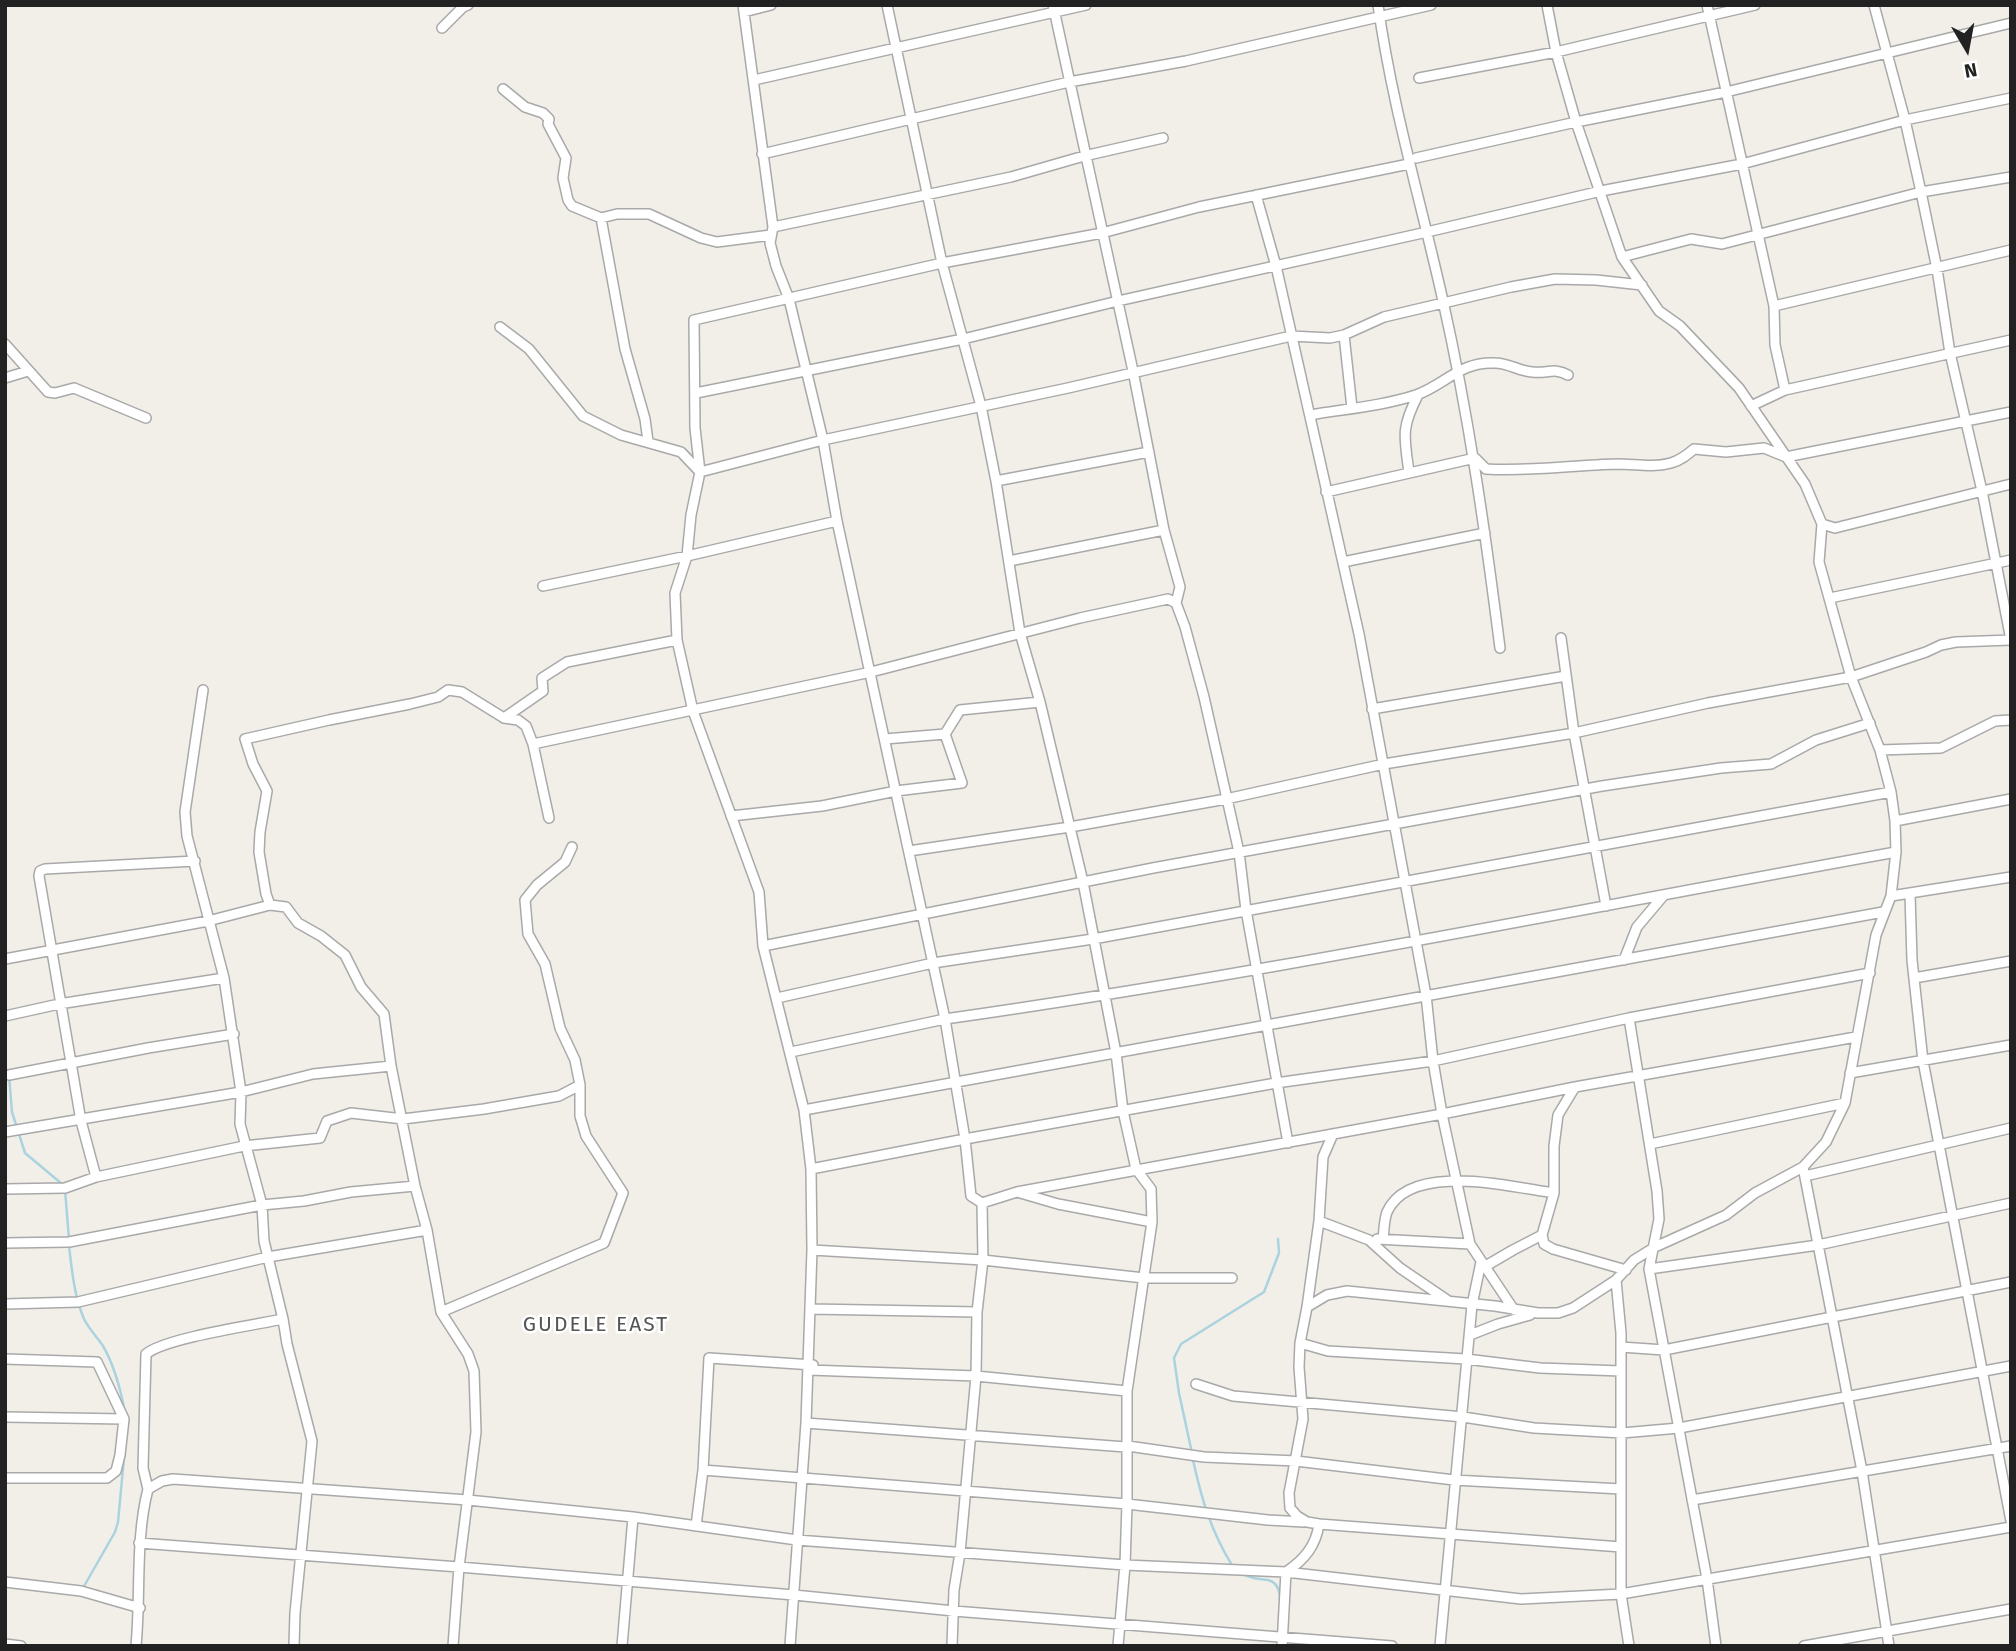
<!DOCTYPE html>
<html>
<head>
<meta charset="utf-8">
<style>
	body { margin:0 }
	#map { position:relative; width:2016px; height:1651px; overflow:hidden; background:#f2efe9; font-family:"Fira Sans",sans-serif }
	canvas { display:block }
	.frame { position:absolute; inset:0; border:7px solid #222; pointer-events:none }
	.north { position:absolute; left:1932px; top:14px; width:70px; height:70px; -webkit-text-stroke:5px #fff; paint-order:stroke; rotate:170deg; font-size:19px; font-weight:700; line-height:28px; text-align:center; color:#222 }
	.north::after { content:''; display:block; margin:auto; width:24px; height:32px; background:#222; clip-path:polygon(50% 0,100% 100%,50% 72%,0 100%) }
</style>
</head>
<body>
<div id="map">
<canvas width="2016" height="1651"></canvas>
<div class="frame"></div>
<div class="north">N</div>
</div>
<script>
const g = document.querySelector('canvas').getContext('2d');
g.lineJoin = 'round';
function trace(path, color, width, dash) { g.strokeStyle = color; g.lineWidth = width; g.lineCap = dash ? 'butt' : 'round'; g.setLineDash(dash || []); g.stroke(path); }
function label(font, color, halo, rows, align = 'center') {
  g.font = font + ' "Fira Sans",sans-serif'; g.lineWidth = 5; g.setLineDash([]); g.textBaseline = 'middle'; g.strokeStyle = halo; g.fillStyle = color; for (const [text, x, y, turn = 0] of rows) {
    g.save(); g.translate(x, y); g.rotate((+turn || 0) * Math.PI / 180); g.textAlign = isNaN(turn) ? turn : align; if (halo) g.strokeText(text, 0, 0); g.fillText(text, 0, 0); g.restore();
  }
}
trace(new Path2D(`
	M 5,1073 L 9,1075 L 12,1112 L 25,1153 L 62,1184
	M 65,1190 L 69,1239
	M 69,1246 C 72,1271 74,1295 84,1319 C 89,1329 97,1337 103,1346 C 114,1365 121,1391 125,1413
	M 1192,1453 L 1179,1393 L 1174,1358 L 1181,1344 L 1264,1292 L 1279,1253 L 1278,1239
	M 1193,1460 C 1202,1501 1211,1531 1233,1567
	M 1240,1573 C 1250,1578 1257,1579 1268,1580 C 1286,1584 1279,1612 1279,1626
	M 83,1588 L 115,1532 L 118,1522 L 127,1426`), '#aad3df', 2.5);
const street = new Path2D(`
	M 743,5 L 773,227 L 770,243 L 776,266 L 789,299 L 823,440 L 837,521 L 945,1019 C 1263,974 1579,909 1896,852
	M 887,5 L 942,263 L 981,406 L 996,481 L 1020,633 L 1040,702 L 1083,882 L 1116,1053 L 1123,1111 L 1136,1169 L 1151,1189 L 1152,1222 L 1127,1391 L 1127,1504 L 1125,1565 L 1118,1646
	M 1053,5 L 1133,371 L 1164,530 L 1180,587 L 1176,603
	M 1378,5 C 1392,106 1421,202 1443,301 C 1469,417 1485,530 1500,648
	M 1707,5 L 1774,306 L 1775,345 L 1785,390
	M 1874,5 L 1905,120 L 1921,192 L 1937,269 L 1950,353 L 1982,491 L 2011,640
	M 744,12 L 771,5
	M 442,28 L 463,7 L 468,5
	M 1419,78 L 1556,52 L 1755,5
	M 754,80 L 1086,5
	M 503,89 L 525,107 L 543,113 L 549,119 L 548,124 L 566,158 L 563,178 L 568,200 L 572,206 L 601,218 L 617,214 L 649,214 L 701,238 L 717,242 L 771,235
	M 762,154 L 1069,82 L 1186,61 L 1431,5
	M 1416,158 L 1576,122 L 1726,92 L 2011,23
	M 1256,195 L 1276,266 L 1359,634 L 1426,995 L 1433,1061 L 1442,1114 L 1470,1244 L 1514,1310
	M 601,218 L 625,349 L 645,419 L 648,441
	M 773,227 L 1011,177 L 1084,156 L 1163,138
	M 1622,257 L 1691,239 L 1722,244 L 1921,192 L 2011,177
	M 1774,306 L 2011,250
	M 500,327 L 529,349 L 583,416 L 621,435 L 681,452 L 700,472 L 823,440 L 1068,388 L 1291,336 L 1330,338 L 1344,335 L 1384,317 L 1511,287 L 1555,279 L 1596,280 L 1642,285
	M 1344,335 L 1352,408
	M 5,344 L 48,392 L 55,393 L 74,388 L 146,418
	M 5,378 L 28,371
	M 696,393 L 963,339 L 1118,301 L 1427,232 L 1601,191 L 1742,164 L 1905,120 L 2011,98
	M 1751,406 L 1785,390 L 2011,340
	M 1310,415 C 1345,409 1382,406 1416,395 C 1445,385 1460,361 1495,363 C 1508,363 1519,371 1532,372 C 1547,374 1554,367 1568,375
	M 1409,472 C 1404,436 1401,428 1418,395
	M 996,481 L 1149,452
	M 1326,492 L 1475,458 L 1486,469 C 1530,472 1573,465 1617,464 C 1636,464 1653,468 1671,463 C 1681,460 1687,455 1694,449 L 1726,452 L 1764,448 L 1786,457 L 2011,412
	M 1822,524 L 1835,528 L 2011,484
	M 1009,561 L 1164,530
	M 1343,562 L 1485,533
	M 543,586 L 687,556 L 837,521
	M 1830,598 L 2011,560
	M 1561,638 L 1574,733 L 1606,906
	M 203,690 L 185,812 L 187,836 L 224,978 L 241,1092 L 240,1124 L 262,1205 L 264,1241 L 283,1319 L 287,1344 L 312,1441 L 295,1613 L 294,1646
	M 1372,709 L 1566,676
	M 504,718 L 543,691 L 542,678 L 567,662 L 677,640
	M 885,739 L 945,734 L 960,710 L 1040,702
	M 533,744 L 871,672 L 1080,618 L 1168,599 L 1176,603 L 1185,627 L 1204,697 L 1239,852 L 1246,910 L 1288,1143
	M 1880,750 L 1941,748 L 1995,721 L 2011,720
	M 731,816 L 822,806 L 896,791 L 962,783 L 945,734
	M 1895,821 L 2011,799
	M 909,851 L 1070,827 L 1226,799 L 1384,764 L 1574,733 L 1708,703 L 1851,677 L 1926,652 L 1941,645 L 1956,642 L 2011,640
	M 1910,894 L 1912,960 L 1923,1061 L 2011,1521
	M 1891,896 L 2011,877
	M 270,905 L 286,907 L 298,923 L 321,936 L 345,955 L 361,987 L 384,1014 L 391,1066 L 415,1186 L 427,1230 L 441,1312 L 468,1354 L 474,1371 L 476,1432 L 459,1567 L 453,1646
	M 763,946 L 1153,868 L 1602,786 L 1721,768 L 1771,764 L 1816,740 L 1870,723
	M 5,959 L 208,921 L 270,905 L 266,894 L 259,852 L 260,832 L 267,791 L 253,764 L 245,739 L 329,720 L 410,704 L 438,697 L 448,690 L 462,692 L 504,718 L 518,720 L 526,726 L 533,744 L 549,818
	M 1624,960 L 1637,927 L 1664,895
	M 1914,978 L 2011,961
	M 777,998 L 933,963 L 1093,939 L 1891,792
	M 5,1016 L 59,1004 L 224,978
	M 1629,1018 L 1657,1191 L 1659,1219 L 1649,1269 L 1707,1579 L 1716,1646
	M 791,1052 L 945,1019 L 965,1139 L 971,1196 L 982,1203 L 983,1260 L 977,1312 L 976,1376 L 960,1553 L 954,1590 L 952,1646
	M 1850,1073 L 2011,1045
	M 9,1075 L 148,1048 L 234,1034
	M 1575,1087 L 1558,1115 L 1554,1146 L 1554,1193 L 1542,1235 L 1544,1244 L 1553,1249 L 1626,1270
	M 804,1110 L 1883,912
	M 5,1132 L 241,1092 L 313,1074 L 391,1066
	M 1333,1134 L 1323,1157 L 1319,1221 L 1307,1307 L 1300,1343 L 1299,1367 L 1303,1419 L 1289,1493 L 1290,1508 L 1297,1516 L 1307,1522 L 1319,1524 L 1621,1547
	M 1650,1144 L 1845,1103
	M 1803,1167 L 1862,1471 L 1889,1646
	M 811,1169 L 965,1139 L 1276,1083 L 1433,1061 L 1629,1018 L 1870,973
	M 1805,1176 L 2011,1128
	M 96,1177 L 81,1121 L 39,876 L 40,871 L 45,869 L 195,861
	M 5,1189 L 65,1188 L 96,1177 L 244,1146 L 320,1138 L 327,1121 L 351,1113 L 403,1119 L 484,1109 L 559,1096 L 580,1085
	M 1017,1192 L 1442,1114 L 1575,1087 L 1856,1037
	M 982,1203 L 1017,1192 L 1058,1204 L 1152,1222
	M 1319,1221 L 1369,1240 L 1400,1268 L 1447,1300
	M 1377,1239 L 1470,1244
	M 1383,1239 C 1384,1231 1384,1220 1387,1212 C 1410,1161 1511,1187 1554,1193
	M 5,1243 L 69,1242 L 262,1205 L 304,1201 L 351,1192 L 415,1186
	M 812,1250 L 983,1260 L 1144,1278 L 1232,1278
	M 1484,1267 L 1513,1250 L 1542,1235
	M 1649,1269 L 1818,1245 L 2011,1203
	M 1616,1280 L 1621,1333 L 1621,1594 L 1629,1646
	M 5,1304 L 78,1302 L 268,1257 L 427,1230
	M 1307,1307 L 1327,1295 L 1347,1291 L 1495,1306 L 1538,1313 L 1558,1313 L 1573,1308 L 1616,1280 L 1634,1260 L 1655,1247 L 1726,1215 L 1755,1193 L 1803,1167 L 1826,1142 L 1845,1103 L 1876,935 L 1891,896 L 1896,852 L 1895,821 L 1891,792 L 1880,750 L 1851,677 L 1819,562 L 1822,524 L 1805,484 L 1739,388 L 1680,326 L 1659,311 L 1622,257 L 1576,122 L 1556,52 L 1547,5
	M 811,1309 L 977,1312
	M 441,1312 L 604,1243 L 623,1193 L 586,1136 L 580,1116 L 580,1085 L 575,1060 L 560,1028 L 545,964 L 528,934 L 525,900 L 537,885 L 565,862 L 572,847
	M 1470,1335 L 1498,1324 L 1530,1315
	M 1300,1343 L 1328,1351 L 1466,1359 L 1540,1368 L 1621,1371
	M 1621,1347 L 1664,1350 L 2011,1282
	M 5,1359 L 97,1362 L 124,1419 L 120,1455 L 116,1471 L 107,1478 L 5,1478
	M 809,1370 L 976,1376 L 1127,1391
	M 1196,1384 L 1233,1396 L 1463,1417 L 1534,1428 L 1622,1433 L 1679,1428 L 2011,1366
	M 5,1417 L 124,1419
	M 1128,1446 L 1204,1457 L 1296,1461 L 1454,1480 L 1621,1489
	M 1126,1447 L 806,1423 L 812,1250 L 811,1169 L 804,1110 L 763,946 L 759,892 L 693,711 L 677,640 L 675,593 L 687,556 L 691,515 L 700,472 L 695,428 L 694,320 L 942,263 L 1102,233 L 1199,207 L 1409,164
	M 703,1470 L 1127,1504 L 1268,1520 L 1304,1522
	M 148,1489 L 143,1468 L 146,1354 C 165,1338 255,1325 283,1319
	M 1692,1500 L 2011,1446
	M 696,1526 L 703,1470 L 709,1358 L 813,1365
	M 139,1543 L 459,1567 L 794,1595 L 954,1611 L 1392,1646
	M 5,1582 L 81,1591 L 140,1608
	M 5,1644 L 21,1646
	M 136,1646 C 141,1593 135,1540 148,1489 L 162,1481 L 173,1479 L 468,1500 L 633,1517 L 797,1540 L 1125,1565 L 1286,1572 L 1521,1599 L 1621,1594 L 2011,1527
	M 622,1646 L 633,1517
	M 790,1646 L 806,1423
	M 1282,1646 L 1286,1572 C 1304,1560 1316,1546 1319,1524
	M 1440,1646 L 1472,1305 L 1481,1262
	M 1804,1646 L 2011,1609`);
trace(street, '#a9a9a9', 12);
trace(street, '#fff', 9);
g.letterSpacing = '2px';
label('21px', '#555', '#fff', [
	["GUDELE EAST",596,1325]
]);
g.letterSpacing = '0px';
</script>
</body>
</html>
